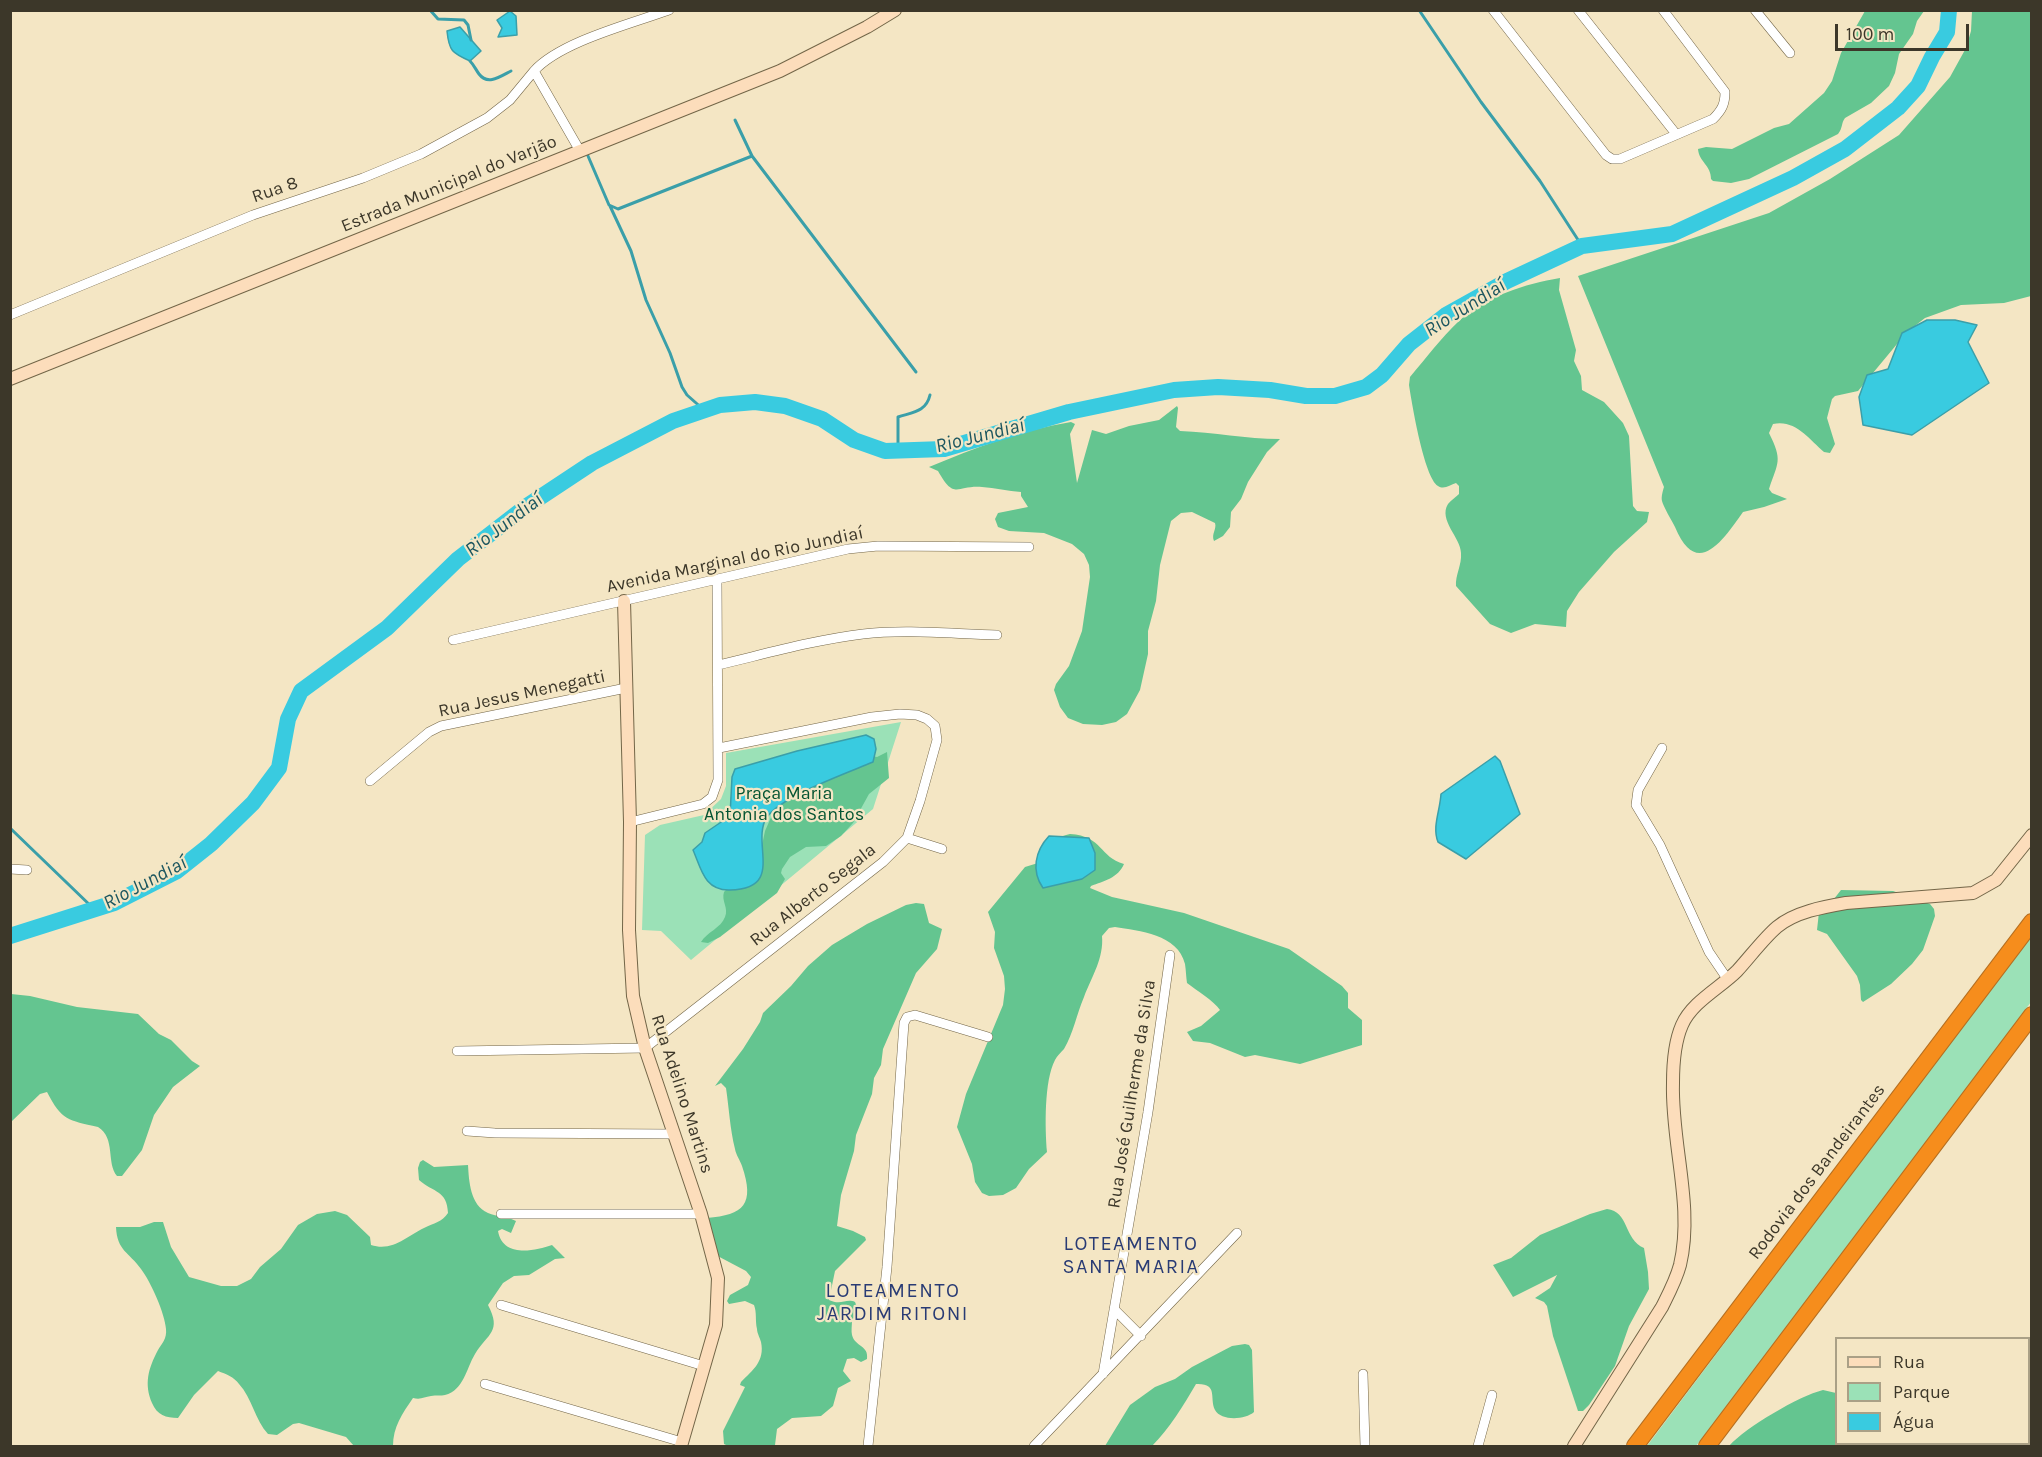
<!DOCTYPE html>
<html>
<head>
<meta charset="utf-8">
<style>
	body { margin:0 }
	#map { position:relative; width:2042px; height:1457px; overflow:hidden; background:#f4e6c4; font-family:Karla,sans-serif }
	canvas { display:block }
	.frame { position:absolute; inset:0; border:12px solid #3c3729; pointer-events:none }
	.legend { position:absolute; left:1835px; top:1337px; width:195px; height:108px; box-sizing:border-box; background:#f4e6c4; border:2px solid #aaa086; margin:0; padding:8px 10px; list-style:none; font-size:18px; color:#3c3729 }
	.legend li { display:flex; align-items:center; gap:12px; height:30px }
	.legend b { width:30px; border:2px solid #aaa086 }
	.scale { position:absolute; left:1835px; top:24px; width:134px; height:27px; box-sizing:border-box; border:3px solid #3c3729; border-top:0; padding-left:8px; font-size:18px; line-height:21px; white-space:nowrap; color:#3c3729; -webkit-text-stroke:4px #f4e6c4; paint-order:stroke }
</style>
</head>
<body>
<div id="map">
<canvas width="2042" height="1457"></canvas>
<div class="frame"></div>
<ul class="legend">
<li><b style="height:8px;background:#fcddbb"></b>Rua</li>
<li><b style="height:16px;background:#9be1b7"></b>Parque</li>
<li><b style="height:16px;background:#39cbe0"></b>Água</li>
</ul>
<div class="scale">100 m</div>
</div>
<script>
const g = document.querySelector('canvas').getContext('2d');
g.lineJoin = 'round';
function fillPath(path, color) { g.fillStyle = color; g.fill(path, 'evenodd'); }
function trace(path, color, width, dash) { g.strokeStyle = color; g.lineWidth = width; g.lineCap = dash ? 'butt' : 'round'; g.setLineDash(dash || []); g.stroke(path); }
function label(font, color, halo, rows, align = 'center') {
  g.font = font + ' Karla,sans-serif'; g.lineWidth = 4.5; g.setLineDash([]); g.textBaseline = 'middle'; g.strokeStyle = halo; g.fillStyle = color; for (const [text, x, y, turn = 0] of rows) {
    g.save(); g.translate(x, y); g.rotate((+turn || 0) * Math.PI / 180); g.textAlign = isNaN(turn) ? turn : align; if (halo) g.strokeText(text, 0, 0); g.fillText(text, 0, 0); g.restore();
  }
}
fillPath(new Path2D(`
	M 901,722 L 873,809 L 691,960 L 661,931 L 642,930 L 645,835 L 660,825 L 704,815 L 721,799 L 726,786 L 726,753 Z
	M 2031,936 L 2031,1002 L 1696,1446 L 1647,1446 Z`), '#9be1b7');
fillPath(new Path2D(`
	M 1865,11 L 1924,11 L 1917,21 L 1913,34 L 1899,54 L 1895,73 L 1889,86 L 1871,103 L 1845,118 C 1841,123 1843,128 1838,134 L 1749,179 L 1731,183 L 1713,181 L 1711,179 C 1711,165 1699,162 1698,149 L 1706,147 L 1732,149 L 1774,128 L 1789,124 L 1824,93 L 1832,81 L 1841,53 Z
	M 1972,11 L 2031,11 L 2031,296 L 2004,303 L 1961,305 L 1925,318 L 1907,332 L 1858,391 L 1835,396 L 1832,399 L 1827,418 L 1835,444 L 1830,453 L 1824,452 C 1809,439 1795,419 1773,424 L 1769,433 C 1783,461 1778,462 1769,489 L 1772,493 L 1787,499 L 1764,507 L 1743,512 C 1723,540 1697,580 1675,527 C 1672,521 1663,506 1662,501 C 1661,497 1663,490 1664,487 L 1578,276 L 1769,213 L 1830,179 L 1899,135 L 1950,77 L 1966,48 L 1971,31 Z
	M 1560,278 L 1559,290 L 1576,350 L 1574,361 L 1581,376 L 1582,390 L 1604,402 L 1623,423 L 1629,436 L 1633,506 L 1637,511 L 1649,512 L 1647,522 L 1614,552 L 1579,592 L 1567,611 L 1566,627 L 1535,624 L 1511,633 L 1490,624 L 1456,586 C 1455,575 1462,565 1461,553 C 1461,538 1438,520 1448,504 C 1451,500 1456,497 1459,494 L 1459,486 L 1456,483 C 1450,485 1444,490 1438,486 C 1424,477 1412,404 1409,385 L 1410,377 C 1426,358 1441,338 1459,321 C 1486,296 1525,284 1560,278 Z
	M 1177,406 L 1178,408 L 1176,427 L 1180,431 C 1214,432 1246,439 1280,439 L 1267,452 L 1248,482 L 1241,499 L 1231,512 L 1230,527 L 1223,536 L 1214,541 C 1211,534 1217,529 1215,523 L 1192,512 L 1181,513 L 1171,521 L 1160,565 L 1156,601 L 1148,631 L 1148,654 L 1140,690 L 1127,714 L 1116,722 L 1102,725 L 1083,724 L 1068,718 L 1060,707 L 1054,690 L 1056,684 L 1069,666 L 1082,631 L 1090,577 L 1089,565 L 1084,554 L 1072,544 L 1044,533 L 1009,531 L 998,527 L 995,519 L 998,513 L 1028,507 L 1021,496 L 1021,492 C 1008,491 995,488 982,487 C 956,485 955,501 938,471 L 929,467 C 975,448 1021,430 1071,422 L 1075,424 L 1070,434 L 1077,483 L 1092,430 L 1106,434 L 1129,426 L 1159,420 Z
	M 887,752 L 889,778 L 869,794 L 853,823 L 841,836 L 826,846 L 806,847 L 790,857 L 782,869 L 781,873 L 785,879 L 777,893 L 720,937 L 708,943 L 701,942 C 707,932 721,928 725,917 C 729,908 721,901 724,892 L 760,855 L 765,831 L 776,806 L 857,753 L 877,757 Z
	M 1070,834 C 1103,836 1099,857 1124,864 C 1118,878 1104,881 1091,886 L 1090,888 L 1112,897 L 1184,913 L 1289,949 L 1342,986 L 1348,993 L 1348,1008 L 1362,1020 L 1362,1045 L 1300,1064 L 1255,1055 L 1245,1057 L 1210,1043 L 1193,1041 L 1187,1032 L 1201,1026 L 1220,1010 C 1214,1001 1196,990 1187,983 C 1186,977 1186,970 1185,964 C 1178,934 1139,931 1115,927 L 1109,928 L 1102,936 C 1104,958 1092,976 1084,997 C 1077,1013 1073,1034 1064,1049 C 1061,1052 1057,1056 1055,1060 C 1044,1081 1045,1128 1047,1152 L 1029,1169 L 1016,1188 L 1003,1195 L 989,1196 L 982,1193 L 975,1182 L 972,1164 L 957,1127 L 966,1094 L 1003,1005 L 1005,989 L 1004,976 L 994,948 L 995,932 L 988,912 L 1025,867 L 1038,863 C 1047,845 1048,839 1070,834 Z
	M 1841,890 L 1893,891 L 1930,904 L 1934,909 L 1935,916 L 1923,950 L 1912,964 L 1891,984 L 1863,1002 L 1861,1000 L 1860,985 L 1857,976 L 1827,934 L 1817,930 L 1819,912 L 1830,904 Z
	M 916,903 L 924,904 L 929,923 L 942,929 L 937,949 L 916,973 L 883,1049 L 881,1065 L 874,1078 L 872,1094 L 856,1135 L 854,1151 L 841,1195 L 837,1226 L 853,1231 L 865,1237 L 866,1240 L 835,1271 L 829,1300 C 841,1306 846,1298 855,1302 L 859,1312 L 852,1320 C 852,1325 851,1331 852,1335 C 855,1347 869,1345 867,1359 L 861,1362 L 854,1358 L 847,1359 L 843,1371 L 851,1381 L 838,1388 L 833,1406 L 821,1416 L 792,1418 L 777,1429 L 775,1445 L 777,1446 L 728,1446 L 724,1444 L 723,1431 L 745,1387 L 740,1385 L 741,1382 C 753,1370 765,1361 761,1342 C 760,1338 757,1333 757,1329 C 755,1320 757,1313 754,1305 L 745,1301 L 729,1304 L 727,1301 L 730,1295 L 748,1285 L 751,1277 L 746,1271 L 712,1253 L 707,1218 C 744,1215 755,1204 742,1166 C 740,1160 736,1155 735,1149 C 730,1129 729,1108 726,1088 L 721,1083 L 715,1086 L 743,1049 L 760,1022 L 763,1013 L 791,986 L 808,966 L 832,945 L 867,924 L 906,905 Z
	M 11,994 L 30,996 L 77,1007 L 138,1014 L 159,1034 L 171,1040 L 192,1061 L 200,1066 L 173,1087 L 154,1115 L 142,1150 L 122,1176 L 117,1176 C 106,1163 116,1138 98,1127 C 68,1120 62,1121 47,1092 L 40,1094 L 11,1122 Z
	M 423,1160 L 434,1167 L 468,1165 C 469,1181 470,1205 488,1213 C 497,1217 507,1216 516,1221 L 511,1233 L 502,1229 L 498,1231 C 503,1258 534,1251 552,1245 L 565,1258 L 555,1259 L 529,1275 L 514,1276 L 503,1283 L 488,1305 C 502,1332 488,1333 475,1354 C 466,1369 464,1390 445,1395 C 441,1396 436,1395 431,1396 C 424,1397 421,1400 413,1398 C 402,1414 393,1427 393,1446 L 354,1446 L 346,1437 L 299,1423 L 293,1424 L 277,1435 L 268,1434 C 255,1420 252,1398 239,1384 C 234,1377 226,1374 218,1371 L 194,1395 L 178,1418 C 166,1418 157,1415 152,1403 C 144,1384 148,1369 158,1350 C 162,1343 167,1339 166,1329 C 165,1314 151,1282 141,1269 C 129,1252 117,1251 116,1227 L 140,1227 L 154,1222 L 163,1222 L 171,1247 L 189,1277 L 221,1286 L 237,1286 L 251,1279 L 260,1267 L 281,1249 L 298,1225 L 317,1214 L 335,1211 L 347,1215 L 370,1237 L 371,1245 C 393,1252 407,1236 424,1228 C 434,1223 442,1222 448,1213 C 447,1190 434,1193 419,1180 L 418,1168 L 420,1162 Z
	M 1607,1209 C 1629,1211 1624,1240 1644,1248 L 1648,1272 L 1649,1289 L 1629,1326 L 1615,1366 L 1589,1405 L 1583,1411 L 1578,1411 L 1553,1336 L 1547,1306 L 1544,1302 L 1535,1298 L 1550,1288 L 1557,1275 L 1513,1297 L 1493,1265 L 1511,1258 L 1540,1235 L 1590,1214 Z
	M 1245,1344 L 1249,1345 L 1252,1350 L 1254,1412 C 1245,1420 1221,1421 1215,1410 C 1209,1398 1219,1383 1196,1384 C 1183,1406 1170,1428 1152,1446 L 1105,1446 L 1130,1405 L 1155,1387 L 1175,1379 L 1192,1367 L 1232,1346 Z
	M 1823,1390 L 1836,1393 L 1836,1444 L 1849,1444 L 1849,1446 L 1729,1446 C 1746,1427 1799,1396 1823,1390 Z`), '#64c590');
const water = new Path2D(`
	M 510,11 L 516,16 L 517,35 L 498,37 L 502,28 L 497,20 Z
	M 460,27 L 481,51 L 470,61 C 452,53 449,51 447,31 Z
	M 1927,320 L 1955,320 L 1977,325 L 1968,342 L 1989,383 L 1912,435 L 1863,425 L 1859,397 L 1867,375 L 1888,369 L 1902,333 Z
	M 866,735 L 874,739 L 876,749 L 873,762 C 847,773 782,796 767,817 C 750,842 786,889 730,890 C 704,891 701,868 693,850 L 702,842 L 705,833 L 730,816 L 732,777 L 735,769 L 797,751 Z
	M 1495,756 L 1500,761 L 1520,814 L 1466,859 L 1438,842 C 1432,827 1440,811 1441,794 Z
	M 1049,836 L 1089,838 L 1095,853 L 1095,870 L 1082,879 L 1043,888 C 1031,871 1035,851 1049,836 Z`);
fillPath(water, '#39cbe0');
trace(water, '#3a9fa9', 1.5);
trace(new Path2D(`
	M 430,10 L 438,19 L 464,20 L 468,25 L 471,40
	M 1419,10 L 1481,102 L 1540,181 L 1582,246
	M 470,61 C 474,65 476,70 479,74 C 488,86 501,76 511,71
	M 735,120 L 752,156 L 916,372
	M 588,156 L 609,205 L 618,209 L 752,156
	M 610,206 L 631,251 L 646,300 L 670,353 L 682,387 L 687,395 L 704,410
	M 898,451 L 898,417 C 913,412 926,412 930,395
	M 10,828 L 94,909`), '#3a9fa9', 3);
trace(new Path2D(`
	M 10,936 L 114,903 L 177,871 L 211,844 L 253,803 L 279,768 L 288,719 L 301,691 L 387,628 L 458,559 L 524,508 L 592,463 L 673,421 L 720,405 L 755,402 L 785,406 L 822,419 L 854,440 L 885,451 L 944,449 L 1069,412 L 1174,390 L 1218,387 L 1270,390 L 1306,396 L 1335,396 L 1366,387 L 1382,375 L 1409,344 L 1446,315 L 1507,281 L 1582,246 L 1672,234 L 1793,178 L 1845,149 L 1898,108 L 1918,86 L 1932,57 L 1947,32 L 1949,10`), '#39cbe0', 16);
const street = new Path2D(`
	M 1493,10 L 1606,155 L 1612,159 L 1620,159 L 1713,119 C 1722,110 1725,104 1725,92 L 1663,10
	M 1578,10 L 1676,134
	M 1755,10 L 1790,53
	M 580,151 L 534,71 C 560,42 630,24 669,10
	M 10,315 L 253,215 L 363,178 L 421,154 L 487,118 L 510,100 L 534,71
	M 453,640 L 848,549 L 878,546 L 1029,547
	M 718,665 C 765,654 814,640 863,634 C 907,629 953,634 997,635
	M 1662,748 L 1638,790 L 1636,805 L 1660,845 L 1709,952 L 1728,980
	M 370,781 L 429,732 L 441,726 L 626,688
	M 630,822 L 703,804 L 712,797 L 718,780 L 717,579
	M 907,838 L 942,849
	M 10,869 L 27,870
	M 457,1051 L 645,1048 L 883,862 L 907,838 L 920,801 L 937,740 L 935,726 L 927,719 L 917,715 L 900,714 L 872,717 L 719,748
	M 467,1131 L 495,1133 L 674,1134
	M 501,1214 L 701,1214
	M 501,1305 L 704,1366
	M 1114,1309 L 1141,1336
	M 1103,1374 L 1148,1112 L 1170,955
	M 1363,1374 L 1365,1446
	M 485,1384 L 682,1442
	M 868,1446 L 887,1267 L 904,1023 L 907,1017 L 915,1015 L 988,1037
	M 1034,1446 L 1237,1233
	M 1478,1446 L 1492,1395`);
const secondary = new Path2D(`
	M 10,379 L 780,71 L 867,27 L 895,10
	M 624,601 L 630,822 L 629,930 L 633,996 L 645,1048 L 701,1214 L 718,1278 L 716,1325 L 681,1446
	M 1574,1446 L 1662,1307 C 1669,1293 1676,1280 1680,1265 C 1694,1206 1671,1143 1673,1083 C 1673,1064 1674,1043 1682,1025 C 1692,1002 1720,988 1737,971 C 1749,958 1764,938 1777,927 C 1795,912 1823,907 1846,903 L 1973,893 L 1996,880 L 2032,835`);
const highway = new Path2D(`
	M 1635,1446 L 2032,922
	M 1707,1446 L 2032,1015`);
trace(street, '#736648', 10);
trace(secondary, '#736648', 14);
trace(highway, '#b56f21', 18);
trace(street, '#fff', 9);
trace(secondary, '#fcddbb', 12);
trace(highway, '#f68d1c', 16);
label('18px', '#3c3729', '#f4e6c4', [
	["Estrada Municipal do Varjão",449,184,-22],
	["Rua 8",275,190,-19],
	["Avenida Marginal do Rio Jundiaí",735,560,-12],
	["Rua Jesus Menegatti",522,694,-12],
	["Rua Alberto Segala",813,895,-38],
	["Rua Adelino Martins",682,1094,72],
	["Rua José Guilherme da Silva",1132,1094,-81],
	["Rodovia dos Bandeirantes",1817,1172,-53]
]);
label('18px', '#045432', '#f4e6c4', [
	["Praça Maria",784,794],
	["Antonia dos Santos",784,815]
]);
label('italic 20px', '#1c565f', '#f4e6c4', [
	["Rio Jundiaí",1465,308,-32],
	["Rio Jundiaí",980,436,-14],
	["Rio Jundiaí",504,525,-37],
	["Rio Jundiaí",145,883,-28]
]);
g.letterSpacing = '1.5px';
label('20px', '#293b74', '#f4e6c4', [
	["LOTEAMENTO",1131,1244],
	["SANTA MARIA",1131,1267],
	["LOTEAMENTO",893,1291],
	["JARDIM RITONI",893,1314]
]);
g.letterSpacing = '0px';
</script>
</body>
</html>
